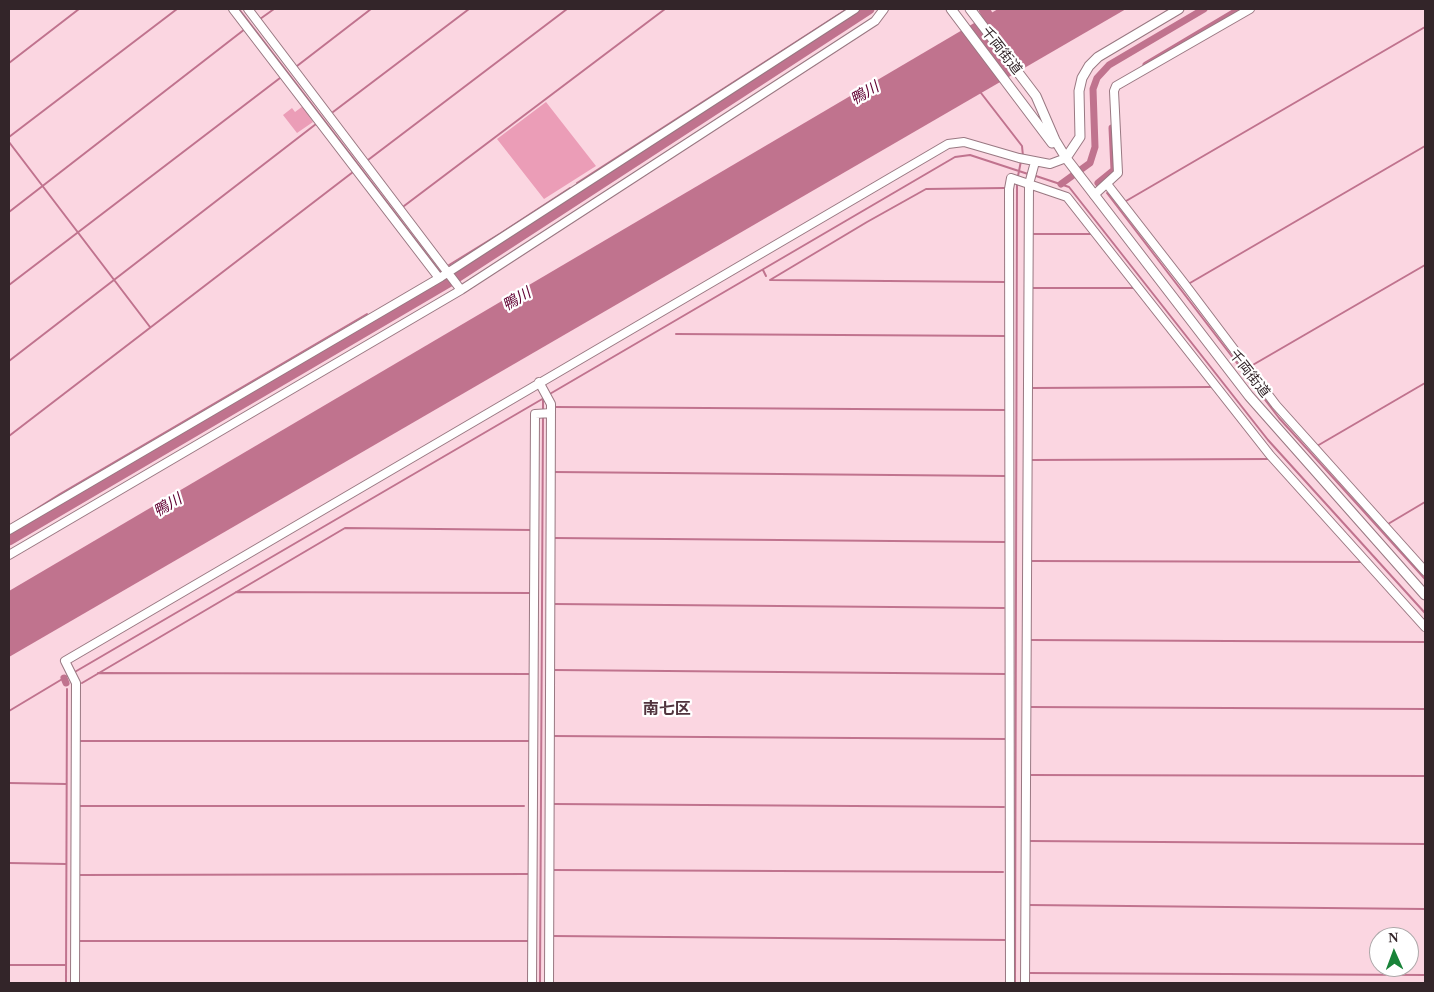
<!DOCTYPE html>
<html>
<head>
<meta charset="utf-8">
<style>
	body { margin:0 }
	#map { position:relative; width:1434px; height:992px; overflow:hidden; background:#fbd6e1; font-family:"Times New Roman",serif }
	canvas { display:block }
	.frame { position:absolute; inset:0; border:10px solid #332529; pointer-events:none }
	.north { position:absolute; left:1369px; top:927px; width:50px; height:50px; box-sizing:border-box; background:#fff; border:1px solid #ada8a9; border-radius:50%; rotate:358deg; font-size:14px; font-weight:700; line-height:20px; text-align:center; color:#332529 }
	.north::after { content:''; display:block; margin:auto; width:18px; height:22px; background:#198339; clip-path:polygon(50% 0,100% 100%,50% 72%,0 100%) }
</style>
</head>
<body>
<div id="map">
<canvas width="1434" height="992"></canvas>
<div class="frame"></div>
<div class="north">N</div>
</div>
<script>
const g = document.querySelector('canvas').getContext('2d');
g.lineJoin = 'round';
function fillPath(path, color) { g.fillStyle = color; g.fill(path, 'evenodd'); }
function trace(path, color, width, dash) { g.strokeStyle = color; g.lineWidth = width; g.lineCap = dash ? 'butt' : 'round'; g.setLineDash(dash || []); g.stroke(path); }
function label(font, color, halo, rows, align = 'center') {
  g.font = font + ' "Times New Roman","Noto Sans JP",serif'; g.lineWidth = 4.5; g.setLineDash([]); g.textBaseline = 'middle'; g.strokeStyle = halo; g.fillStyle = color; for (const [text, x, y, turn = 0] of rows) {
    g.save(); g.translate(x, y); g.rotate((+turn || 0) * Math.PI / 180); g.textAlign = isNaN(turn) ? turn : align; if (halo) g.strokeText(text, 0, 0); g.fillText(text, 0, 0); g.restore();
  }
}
fillPath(new Path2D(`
	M 546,102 L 596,166 L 544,199 L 497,139 Z
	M 303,106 L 313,122 L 297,133 L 283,115 L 292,108 L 295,112 Z`), '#eb9db7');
fillPath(new Path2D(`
	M 998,9 L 1126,9 L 9,657 L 9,591 Z`), '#c0738e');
trace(new Path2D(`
	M 239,9 L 441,273
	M 260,19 L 274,9
	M 9,63 L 79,9
	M 297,66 L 371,9
	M 981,93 L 1022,146 L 1023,156
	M 333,112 L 469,9
	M 9,137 L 177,9
	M 9,142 L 150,327
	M 368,160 L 567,9
	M 1033,175 L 1069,187 L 1268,440 L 1425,613
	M 1018,176 L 1021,161
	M 577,183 L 847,9
	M 1107,193 L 1279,418 L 1425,579
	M 1126,201 L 1425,27
	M 404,206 L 665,9
	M 9,212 L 245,29
	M 1034,234 L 1092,234
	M 449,265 L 501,233 L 570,188
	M 763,270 L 766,276
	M 444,277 L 448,282
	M 770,280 L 867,222 L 926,189 L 1005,188
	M 770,280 L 1005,282
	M 1190,283 L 1425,146
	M 9,285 L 280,78
	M 1032,288 L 1133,288
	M 676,334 L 1005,336
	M 9,361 L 316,124
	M 1251,366 L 1425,265
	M 1032,388 L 1211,387
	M 548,395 L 955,157 L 970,155 L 1028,174
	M 543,398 L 543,411
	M 556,407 L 1005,410
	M 9,436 L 353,172
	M 1317,446 L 1425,383
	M 1031,460 L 1268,459
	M 554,472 L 1005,476
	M 1388,524 L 1425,502
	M 11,525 L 60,494 L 367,314
	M 554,538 L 1005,542
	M 1032,561 L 1362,562
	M 236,592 L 531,593
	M 554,604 L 1004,608
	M 1031,640 L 1425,642
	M 554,670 L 1006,674
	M 73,673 L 544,398
	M 98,673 L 529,674
	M 82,683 L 345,528 L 532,530
	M 1030,707 L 1425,709
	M 9,711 L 69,675
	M 553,736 L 1006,739
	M 80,741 L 530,741
	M 1030,775 L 1425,776
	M 9,783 L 66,784
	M 554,804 L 1004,807
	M 79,806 L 524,806
	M 1030,841 L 1425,844
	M 9,863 L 66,864
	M 553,870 L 1003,872
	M 79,875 L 529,874
	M 1029,905 L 1425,909
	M 553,936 L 1007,940
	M 79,941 L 529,941
	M 9,965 L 66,965
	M 1028,973 L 1425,975
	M 66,983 L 67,689
	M 540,983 L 543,415
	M 1015,983 L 1017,185`), '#c0738e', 2);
trace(new Path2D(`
	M 1146,65 L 1240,9
	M 1061,184 L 1090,163 L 1095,147 L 1093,89 L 1097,78 L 1109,65 L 1204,9
	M 1099,184 L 1098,183 L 1114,170 L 1112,128
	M 64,678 L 66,683`), '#c0738e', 7);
trace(new Path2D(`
	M 984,9 L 994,27
	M 9,540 L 457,277 L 869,9`), '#c0738e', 11);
const minor = new Path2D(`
	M 233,9 L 439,278
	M 248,9 L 461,290
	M 1107,184 L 1184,283 L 1276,405 L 1425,571
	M 1094,195 L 1118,173 L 1114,91 L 1116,86 L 1250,9
	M 539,382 L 551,404 L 549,983
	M 9,530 L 441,277 L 855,9
	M 9,555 L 461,290 L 875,21 L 884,9
	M 75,983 L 76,683 L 65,661 L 948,144 L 964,142 L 1019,158 L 1050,164 L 1066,158
	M 532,983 L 535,414 L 551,413
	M 1010,983 L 1009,189 L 1011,178 L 1067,197 L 1270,455 L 1425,627
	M 1025,983 L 1029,184 L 1035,162`);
const tertiary = new Path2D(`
	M 951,9 L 1052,143
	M 970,9 L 1036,96 L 1055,140 L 1066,158 L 1249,396 L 1425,595
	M 1066,158 L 1080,137 L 1079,91 L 1082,78 L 1089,66 L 1098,57 L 1179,9`);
trace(minor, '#997882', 10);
trace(tertiary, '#997882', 11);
trace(minor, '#fff', 8);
trace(tertiary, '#fff', 9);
label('14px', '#332529', '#fff', [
	["千両街道",1001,51,52],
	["千両街道",1249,374,52]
]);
label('italic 15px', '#610032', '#fff', [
	["鴨川",865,94,-31],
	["鴨川",517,300,-31],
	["鴨川",168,506,-31]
]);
label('bold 16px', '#50333d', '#fff', [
	["南七区",667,710]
]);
</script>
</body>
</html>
